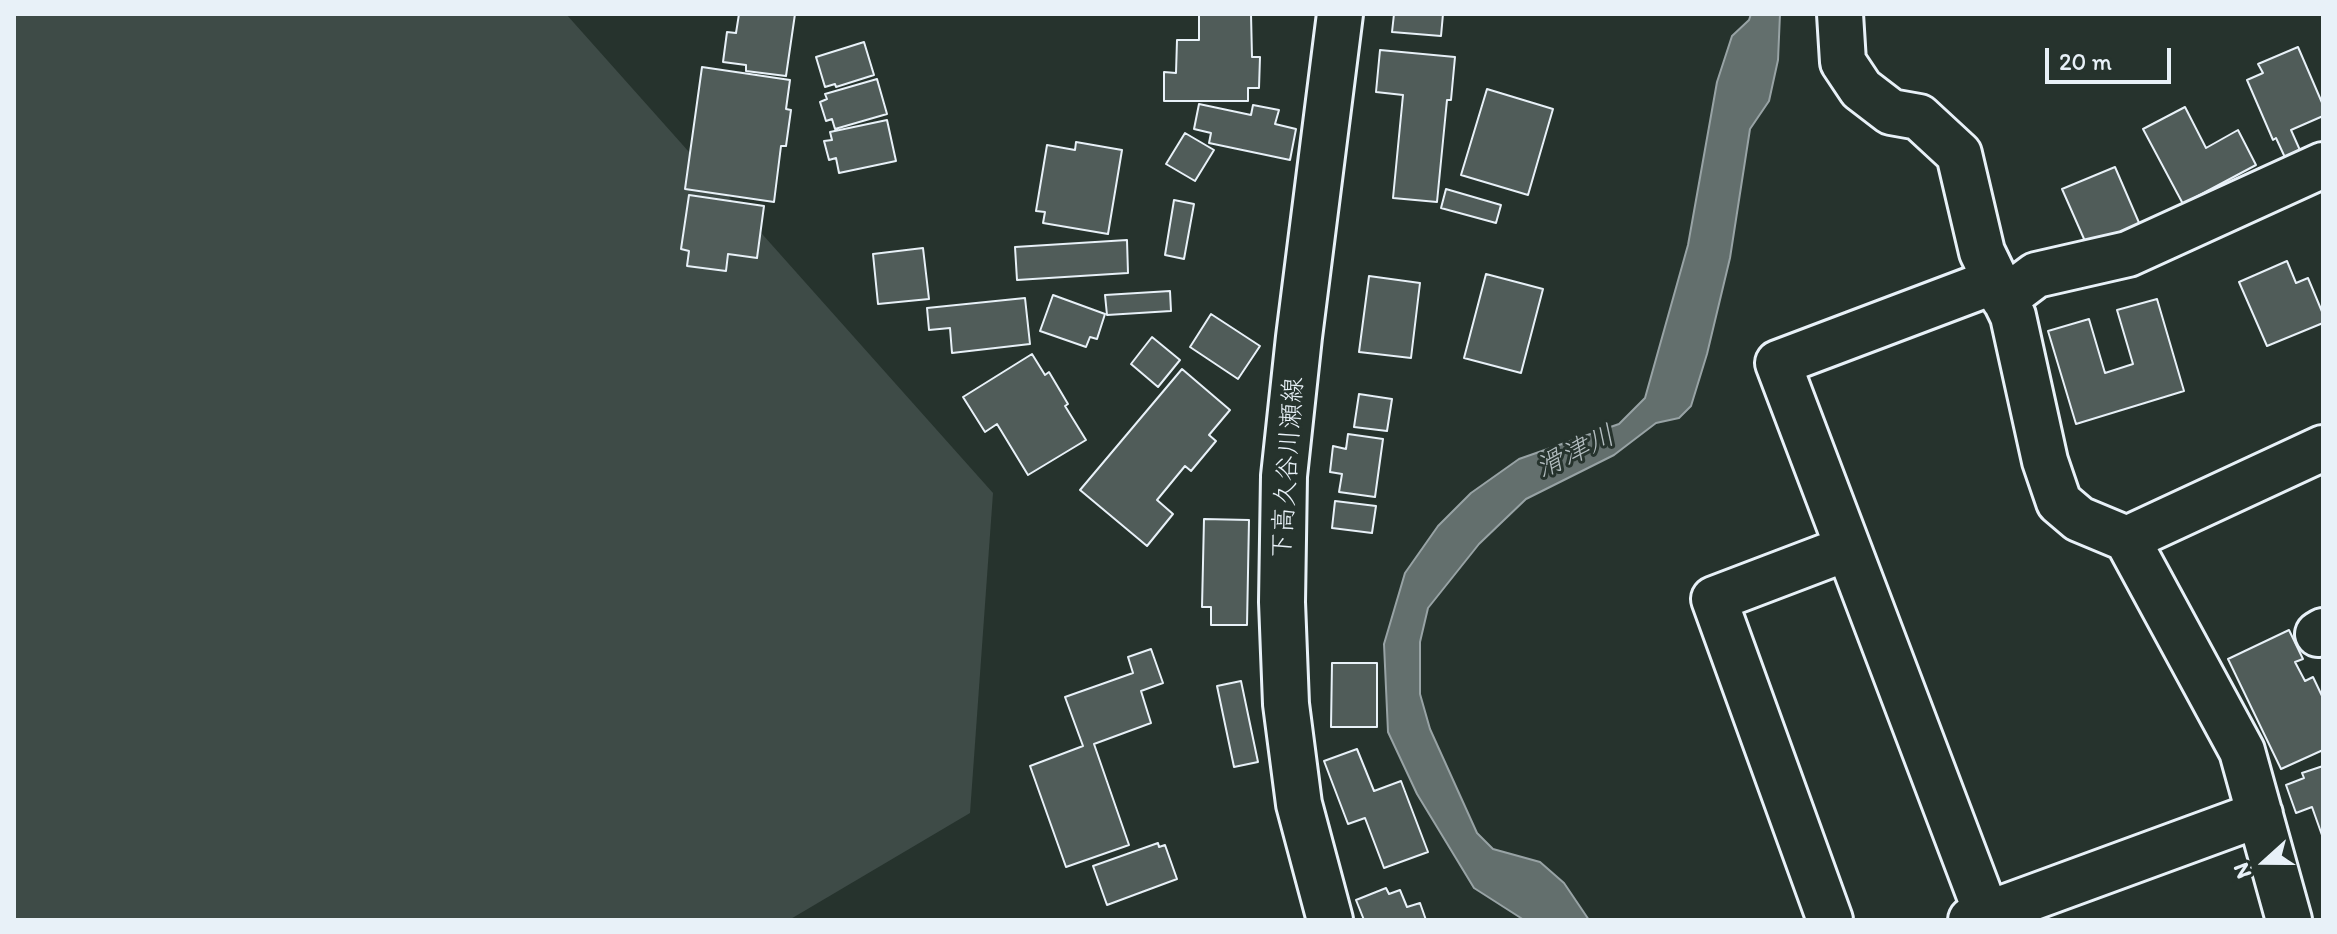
<!DOCTYPE html>
<html>
<head>
<meta charset="utf-8">
<style>
	body { margin:0 }
	#map { position:relative; width:2337px; height:934px; overflow:hidden; background:#26332d; font-family:Itim,sans-serif }
	canvas { display:block }
	.frame { position:absolute; inset:0; border:16px solid #e8f1f8; pointer-events:none }
	.north { position:absolute; left:2225px; top:822px; width:80px; height:80px; -webkit-text-stroke:6px #26332d; paint-order:stroke; rotate:249deg; font-size:22px; font-weight:700; line-height:32px; text-align:center; color:#e8f1f8 }
	.north::after { content:''; display:block; margin:auto; width:28px; height:36px; background:#e8f1f8; clip-path:polygon(50% 0,100% 100%,50% 72%,0 100%) }
	.scale { position:absolute; left:2045px; top:48px; width:126px; height:36px; box-sizing:border-box; border:4px solid #e8f1f8; border-top:0; padding-left:10px; font-size:24px; line-height:28px; white-space:nowrap; color:#e8f1f8; -webkit-text-stroke:6px #26332d; paint-order:stroke }
</style>
</head>
<body>
<div id="map">
<canvas width="2337" height="934"></canvas>
<div class="frame"></div>
<div class="north">N</div>
<div class="scale">20 m</div>
</div>
<script>
const g = document.querySelector('canvas').getContext('2d');
g.lineJoin = 'round';
function fillPath(path, color) { g.fillStyle = color; g.fill(path, 'evenodd'); }
function trace(path, color, width, dash) { g.strokeStyle = color; g.lineWidth = width; g.lineCap = dash ? 'butt' : 'round'; g.setLineDash(dash || []); g.stroke(path); }
function label(font, color, halo, rows, align = 'center') {
  g.font = font + ' Itim,"Klee One",sans-serif'; g.lineWidth = 6; g.setLineDash([]); g.textBaseline = 'middle'; g.strokeStyle = halo; g.fillStyle = color; for (const [text, x, y, turn = 0] of rows) {
    g.save(); g.translate(x, y); g.rotate((+turn || 0) * Math.PI / 180); g.textAlign = isNaN(turn) ? turn : align; if (halo) g.strokeText(text, 0, 0); g.fillText(text, 0, 0); g.restore();
  }
}
fillPath(new Path2D(`
	M 14,14 L 566,14 L 993,493 L 970,813 L 789,920 L 14,920 Z`), '#3e4b47');
const water = new Path2D(`
	M 1751,14 L 1780,14 L 1778,60 L 1769,101 L 1750,129 L 1730,258 L 1707,354 L 1691,406 L 1679,418 L 1656,423 L 1614,455 L 1526,499 L 1479,544 L 1428,608 L 1420,642 L 1420,694 L 1430,729 L 1477,833 L 1493,849 L 1540,862 L 1564,883 L 1589,920 L 1524,920 L 1474,888 L 1417,794 L 1388,732 L 1384,644 L 1405,573 L 1438,526 L 1471,493 L 1519,459 L 1619,424 L 1645,398 L 1688,245 L 1717,82 L 1732,36 L 1749,20 Z`);
fillPath(water, '#636f6d');
trace(water, '#98a3a5', 2);
const building = new Path2D(`
	M 739,14 L 795,14 L 786,76 L 746,71 L 746,65 L 723,62 L 727,32 L 736,33 Z
	M 1199,14 L 1251,14 L 1252,57 L 1260,57 L 1259,88 L 1248,88 L 1248,101 L 1164,101 L 1164,72 L 1176,73 L 1177,40 L 1199,40 Z
	M 1394,14 L 1443,14 L 1441,36 L 1392,32 Z
	M 864,42 L 874,75 L 836,87 L 835,84 L 825,87 L 816,57 Z
	M 2298,47 L 2323,105 L 2323,116 L 2291,130 L 2303,157 L 2288,164 L 2276,138 L 2273,140 L 2247,80 L 2263,73 L 2258,64 Z
	M 1380,50 L 1455,57 L 1451,100 L 1447,100 L 1437,202 L 1393,198 L 1403,95 L 1376,92 Z
	M 702,67 L 790,80 L 786,109 L 791,110 L 786,146 L 781,146 L 774,202 L 685,189 Z
	M 877,79 L 887,114 L 835,129 L 832,119 L 826,121 L 820,102 L 827,99 L 825,94 Z
	M 1487,89 L 1553,109 L 1528,195 L 1461,175 Z
	M 1199,104 L 1251,115 L 1253,105 L 1279,110 L 1275,124 L 1296,129 L 1290,160 L 1209,143 L 1211,133 L 1194,129 Z
	M 2185,107 L 2206,148 L 2238,130 L 2256,165 L 2183,204 L 2143,129 Z
	M 887,120 L 896,161 L 839,173 L 836,158 L 829,160 L 824,141 L 832,140 L 830,132 Z
	M 1185,133 L 1214,150 L 1195,181 L 1166,164 Z
	M 1076,142 L 1122,150 L 1108,234 L 1043,223 L 1045,212 L 1036,211 L 1047,145 L 1075,150 Z
	M 2115,167 L 2140,225 L 2088,248 L 2062,189 Z
	M 1446,189 L 1501,205 L 1496,223 L 1441,208 Z
	M 689,195 L 764,206 L 757,258 L 728,254 L 726,271 L 687,266 L 689,251 L 681,249 Z
	M 1174,200 L 1194,204 L 1184,259 L 1165,255 Z
	M 1127,240 L 1128,273 L 1017,280 L 1015,247 Z
	M 923,248 L 929,299 L 878,304 L 873,254 Z
	M 2287,261 L 2296,283 L 2308,278 L 2323,314 L 2323,323 L 2267,346 L 2239,282 Z
	M 1486,274 L 1543,289 L 1521,373 L 1464,358 Z
	M 1369,276 L 1420,283 L 1411,358 L 1359,352 Z
	M 1170,291 L 1171,311 L 1107,315 L 1105,295 Z
	M 1053,295 L 1105,314 L 1097,339 L 1090,337 L 1086,347 L 1040,331 Z
	M 1025,298 L 1030,344 L 952,353 L 950,328 L 929,330 L 927,308 Z
	M 2157,299 L 2184,391 L 2076,424 L 2048,331 L 2089,319 L 2105,373 L 2133,364 L 2117,310 Z
	M 1211,314 L 1260,346 L 1238,379 L 1190,347 Z
	M 1152,337 L 1180,360 L 1158,387 L 1131,364 Z
	M 1032,354 L 1045,375 L 1049,372 L 1068,404 L 1065,406 L 1086,440 L 1028,475 L 997,424 L 985,432 L 963,397 Z
	M 1182,369 L 1230,410 L 1209,435 L 1216,441 L 1191,471 L 1185,466 L 1157,500 L 1173,514 L 1147,546 L 1080,490 Z
	M 1359,394 L 1392,399 L 1387,431 L 1354,427 Z
	M 1348,434 L 1383,439 L 1375,497 L 1339,492 L 1342,474 L 1330,472 L 1333,446 L 1346,449 Z
	M 1335,501 L 1376,506 L 1372,533 L 1332,528 Z
	M 1204,519 L 1249,520 L 1247,625 L 1211,625 L 1211,607 L 1202,607 Z
	M 2289,630 L 2303,659 L 2295,662 L 2305,681 L 2313,677 L 2323,698 L 2323,750 L 2281,769 L 2228,659 Z
	M 1151,649 L 1163,683 L 1141,691 L 1151,723 L 1094,744 L 1129,845 L 1066,867 L 1030,766 L 1083,746 L 1065,697 L 1133,673 L 1128,657 Z
	M 1332,663 L 1377,663 L 1377,727 L 1331,727 Z
	M 1241,681 L 1258,762 L 1234,767 L 1217,686 Z
	M 1357,749 L 1374,791 L 1401,781 L 1428,852 L 1384,868 L 1365,818 L 1348,824 L 1324,761 Z
	M 2323,766 L 2323,838 L 2312,807 L 2296,813 L 2286,785 L 2304,778 L 2302,773 Z
	M 1158,843 L 1159,847 L 1165,845 L 1177,879 L 1107,905 L 1093,866 Z
	M 1386,888 L 1389,894 L 1400,890 L 1407,907 L 1420,903 L 1426,920 L 1364,920 L 1356,900 Z`);
fillPath(building, '#505c59');
trace(building, '#e8f1f8', 2);
const minor = new Path2D(`
	M 1840,14 L 1843,62 L 1861,89 L 1891,112 L 1919,117 L 1959,154 L 1982,252 L 2013,316 L 2045,461 L 2059,502 L 2079,519 L 2127,539 L 2242,751 L 2289,920
	M 2004,299 L 2036,275 L 2128,254 L 2323,165
	M 2127,539 L 2323,448
	M 2318,634 L 2323,631
	M 1830,920 L 1714,599 L 1848,548
	M 1971,920 L 2260,814
	M 1989,920 L 1778,363 L 1995,281`);
const major = new Path2D(`
	M 1330,920 L 1299,804 L 1286,704 L 1282,602 L 1284,476 L 1299,337 L 1340,14`);
trace(minor, '#e8f1f8', 50);
trace(major, '#e8f1f8', 50);
trace(minor, '#26332d', 44);
trace(major, '#26332d', 44);
label('26px', '#e8f1f8', '#26332d', [
	["下高久谷川瀬線",1289,468,-86]
]);
label('italic 28px', '#b3bdc0', '#26332d', [
	["滑津川",1576,453,-26]
]);
</script>
</body>
</html>
